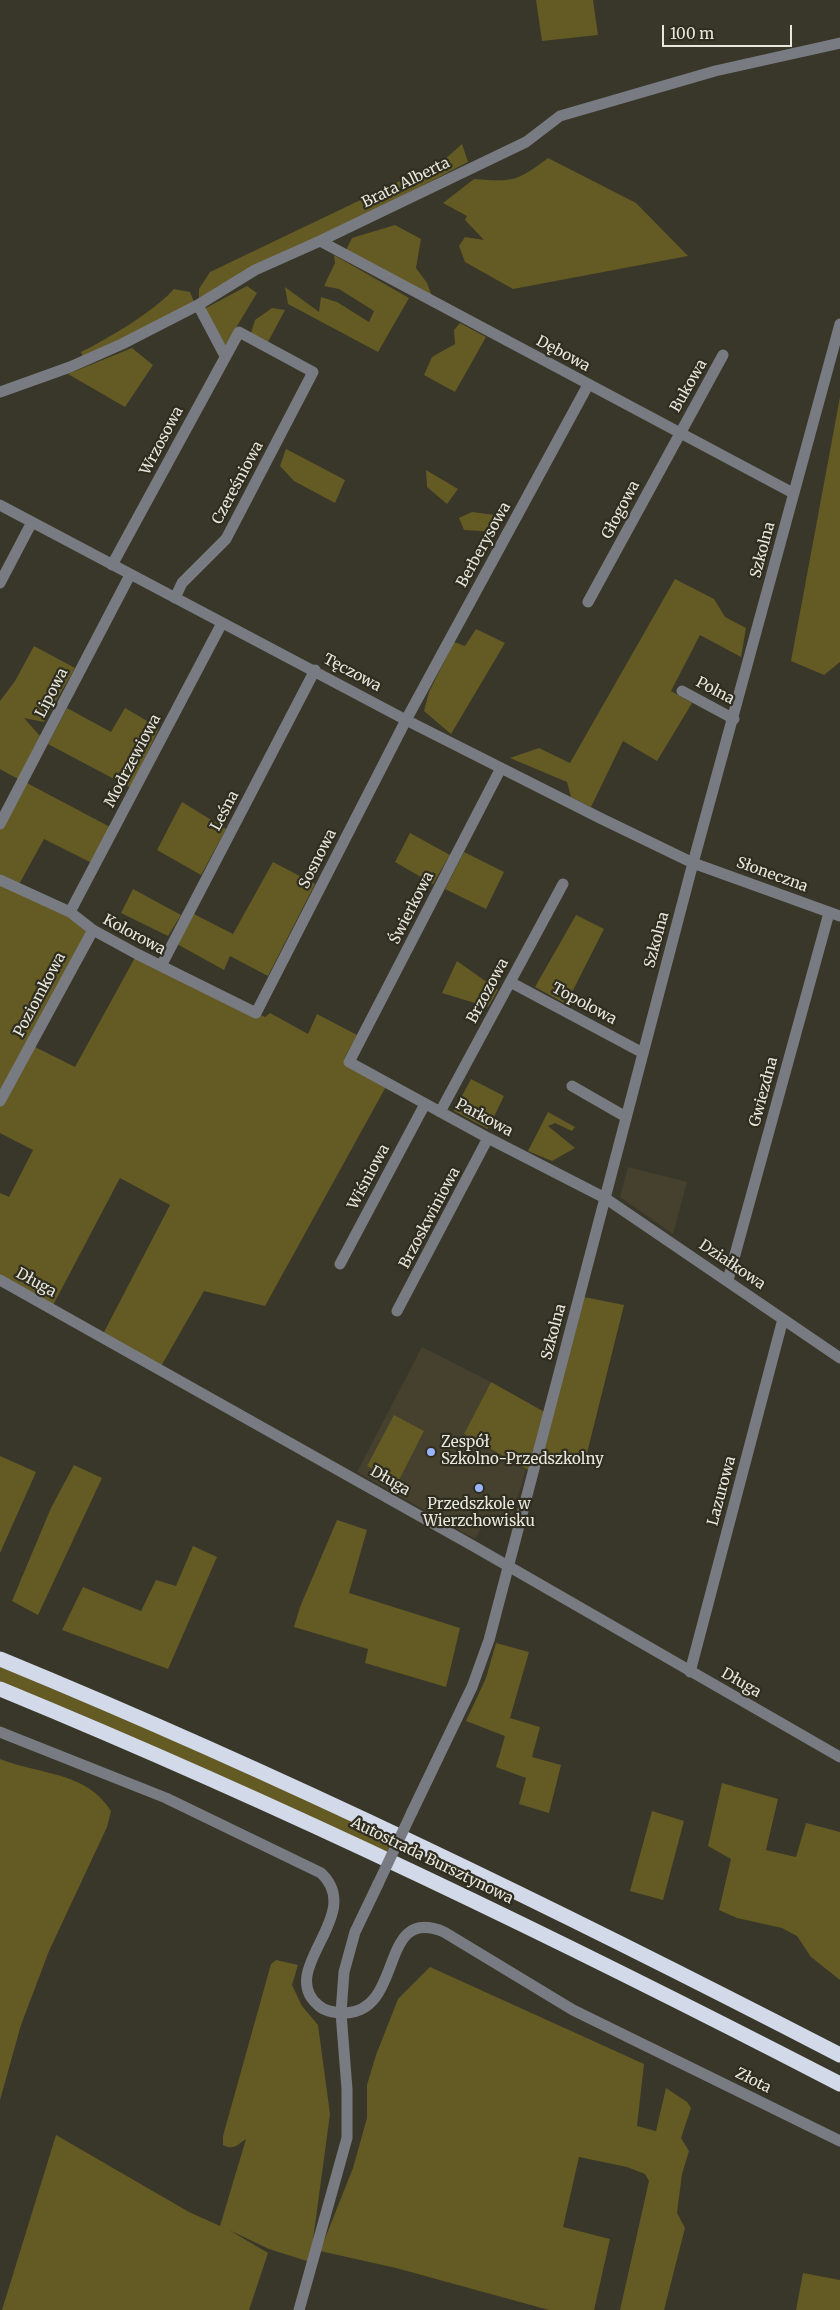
<!DOCTYPE html>
<html>
<head>
<meta charset="utf-8">
<style>
	body { margin:0 }
	#map { position:relative; width:840px; height:2310px; overflow:hidden; background:#393729; font-family:Merriweather,serif }
	canvas { display:block }
	.scale { position:absolute; left:662px; top:25px; width:130px; height:22px; box-sizing:border-box; border:2px solid #e8e7de; border-top:0; padding-left:6px; font-size:15px; line-height:18px; white-space:nowrap; color:#e8e7de; -webkit-text-stroke:4px #2f2d1f; paint-order:stroke }
</style>
</head>
<body>
<div id="map">
<canvas width="840" height="2310"></canvas>
<div class="scale">100 m</div>
</div>
<script>
const g = document.querySelector('canvas').getContext('2d');
g.lineJoin = 'round';
function fillPath(path, color) { g.fillStyle = color; g.fill(path, 'evenodd'); }
function trace(path, color, width, dash) { g.strokeStyle = color; g.lineWidth = width; g.lineCap = dash ? 'butt' : 'round'; g.setLineDash(dash || []); g.stroke(path); }
function label(font, color, halo, rows, align = 'center') {
  g.font = font + ' Merriweather,serif'; g.lineWidth = 4.5; g.setLineDash([]); g.textBaseline = 'middle'; g.strokeStyle = halo; g.fillStyle = color; for (const [text, x, y, turn = 0] of rows) {
    g.save(); g.translate(x, y); g.rotate((+turn || 0) * Math.PI / 180); g.textAlign = isNaN(turn) ? turn : align; if (halo) g.strokeText(text, 0, 0); g.fillText(text, 0, 0); g.restore();
  }
}
fillPath(new Path2D(`
	M 628,1167 L 687,1182 L 673,1234 L 620,1197 Z
	M 422,1347 L 491,1382 L 464,1434 L 526,1469 L 510,1523 L 489,1515 L 475,1539 L 357,1472 Z`), '#45412e');
fillPath(new Path2D(`
	M 536,0 L 593,0 L 598,35 L 542,41 Z
	M 462,144 L 468,162 L 199,301 L 199,289 L 210,272 L 444,160 Z
	M 548,158 L 636,203 L 688,256 L 513,289 L 465,262 L 459,246 L 465,237 L 484,240 L 465,220 L 467,216 L 443,203 L 474,179 C 513,182 516,182 548,158 Z
	M 395,225 L 421,239 L 416,268 L 427,283 L 432,296 L 346,250 L 352,238 Z
	M 334,255 L 409,298 L 378,352 L 288,304 L 285,287 L 319,312 L 321,297 L 337,302 L 369,322 L 374,311 L 339,289 L 324,286 L 335,263 Z
	M 247,286 L 257,293 L 225,346 L 204,309 Z
	M 174,289 L 190,292 L 195,304 L 83,357 L 81,352 C 106,340 156,310 174,289 Z
	M 272,308 L 285,310 L 268,342 L 251,333 L 255,320 Z
	M 460,323 L 486,337 L 455,392 L 424,375 L 432,357 L 455,344 L 454,330 Z
	M 132,348 L 153,365 L 125,407 L 68,374 Z
	M 840,397 L 840,662 L 824,675 L 791,661 Z
	M 286,449 L 345,480 L 335,503 L 294,481 L 280,466 Z
	M 426,470 L 458,489 L 447,504 L 427,487 Z
	M 472,512 L 502,516 L 497,532 L 464,530 L 459,518 Z
	M 675,579 L 714,599 L 725,617 L 746,628 L 741,657 L 700,635 L 671,691 L 692,703 L 657,761 L 623,741 L 591,807 L 571,797 L 567,782 L 510,758 L 539,748 L 570,763 Z
	M 476,629 L 505,643 L 451,734 L 424,711 L 429,692 L 454,642 L 465,646 Z
	M 34,646 L 75,668 L 44,722 L 24,718 L 40,736 L 18,779 L 0,769 L 0,701 L 15,681 Z
	M 67,708 L 111,732 L 125,708 L 159,728 L 131,788 L 48,744 Z
	M 27,783 L 110,827 L 92,863 L 44,839 L 17,888 L 93,930 L 31,1045 L 75,1067 L 137,954 L 265,1017 L 270,1013 L 308,1034 L 317,1014 L 357,1035 L 344,1059 L 388,1083 L 265,1306 L 204,1291 L 160,1368 L 102,1336 L 170,1205 L 120,1178 L 51,1309 L 0,1281 L 0,1193 L 9,1197 L 33,1150 L 0,1133 L 0,824 Z
	M 182,802 L 226,829 L 201,875 L 157,850 Z
	M 410,833 L 450,855 L 433,884 L 395,862 Z
	M 464,852 L 504,872 L 486,909 L 445,889 Z
	M 273,862 L 315,884 L 268,976 L 230,956 L 224,970 L 177,944 L 192,913 L 233,934 Z
	M 133,889 L 181,915 L 168,936 L 121,913 Z
	M 576,915 L 604,929 L 566,1004 L 535,987 Z
	M 457,961 L 498,990 L 488,1007 L 442,993 Z
	M 471,1079 L 504,1096 L 488,1129 L 454,1111 Z
	M 548,1112 L 575,1127 L 572,1131 L 555,1123 L 548,1126 L 575,1148 L 552,1161 L 528,1151 Z
	M 579,1296 L 624,1305 L 584,1465 L 538,1453 L 532,1472 L 464,1434 L 491,1382 L 548,1414 Z
	M 394,1415 L 424,1431 L 398,1482 L 367,1466 Z
	M 0,1456 L 36,1472 L 0,1553 Z
	M 74,1465 L 102,1478 L 38,1615 L 12,1601 L 51,1508 Z
	M 337,1520 L 367,1530 L 349,1593 L 460,1628 L 446,1687 L 365,1663 L 368,1649 L 294,1627 L 300,1607 Z
	M 193,1546 L 217,1557 L 168,1669 L 62,1630 L 83,1587 L 141,1611 L 156,1580 L 176,1586 Z
	M 496,1643 L 529,1652 L 510,1718 L 540,1727 L 532,1757 L 561,1765 L 549,1813 L 519,1804 L 526,1778 L 496,1767 L 505,1736 L 466,1721 L 486,1678 Z
	M 0,1666 L 88,1702 L 393,1839 L 387,1852 L 0,1682 Z
	M 0,1759 C 40,1775 86,1771 111,1811 L 107,1827 L 49,1951 L 21,2025 L 0,2100 Z
	M 722,1783 L 778,1799 L 766,1850 L 796,1857 L 806,1823 L 840,1832 L 840,1980 L 811,1957 L 797,1936 L 782,1928 L 737,1918 L 719,1910 L 731,1859 L 708,1846 Z
	M 652,1811 L 684,1821 L 663,1900 L 630,1891 Z
	M 276,1960 L 298,1965 L 292,1985 L 302,2006 L 318,2025 L 330,2114 L 310,2262 L 269,2249 L 229,2230 L 268,2253 L 249,2310 L 2,2310 L 56,2135 L 189,2212 L 220,2226 L 246,2139 C 238,2144 234,2151 223,2145 L 223,2136 L 271,1964 Z
	M 430,1967 L 644,2064 L 637,2126 L 656,2131 L 666,2088 L 687,2102 L 691,2108 L 681,2138 L 689,2151 L 682,2174 L 677,2213 L 685,2228 L 664,2310 L 620,2310 L 649,2181 L 645,2174 L 627,2167 L 579,2157 L 563,2227 L 610,2239 L 594,2310 L 549,2310 L 396,2268 L 320,2251 L 353,2168 L 367,2118 L 367,2085 L 376,2055 L 398,1999 Z
	M 803,2273 L 840,2280 L 840,2310 L 796,2310 Z`), '#645a24');
trace(new Path2D(`
	M 320,241 L 793,493
	M 198,305 L 225,356
	M 0,392 L 70,367 L 122,344 L 198,305 L 255,270 L 320,241 L 526,142 L 560,116 L 715,71 L 840,43
	M 0,505 L 406,720 L 600,818 L 693,863 L 840,916
	M 112,565 L 239,332 L 313,372 L 226,539 L 182,583 L 175,598
	M 0,583 L 32,522
	M 588,602 L 723,355
	M 682,691 L 734,719
	M 501,768 L 349,1062 L 488,1138 L 605,1198 L 840,1358
	M 0,824 L 130,575
	M 0,880 L 70,912 L 93,930 L 137,954 L 256,1013 L 406,720 L 588,385
	M 70,912 L 222,623
	M 161,966 L 315,670
	M 510,982 L 643,1053
	M 572,1086 L 626,1117
	M 0,1101 L 93,930
	M 440,1112 L 563,884
	M 340,1264 L 425,1104
	M 0,1280 L 475,1547 L 840,1757
	M 728,1280 L 829,913
	M 397,1311 L 488,1138
	M 690,1672 L 783,1319
	M 0,1732 L 166,1798 L 321,1873 C 366,1915 276,1969 318,2005 C 325,2012 337,2013 346,2013 C 405,2010 378,1904 444,1932 L 573,2010 L 840,2141
	M 412,1812 L 472,1687 L 489,1640 L 693,863 L 840,324
	M 299,2310 L 347,2138 L 347,2089 L 341,2013 L 344,1972 L 355,1932 L 378,1884`), '#787b81', 11);
trace(new Path2D(`
	M 0,1659 C 287,1777 565,1913 840,2055
	M 0,1689 C 287,1807 565,1942 840,2084`), '#d2d9e9', 15);
trace(new Path2D(`
	M 378,1884 L 412,1812`), '#787b81', 11);
for (const [x, y, r, color] of [
	[431,1452,5,"#98b5fd"],
	[479,1488,5,"#98b5fd"]
]) { const dot = new Path2D(); dot.arc(x, y, r, 0, 2 * Math.PI); g.fillStyle = color; g.fill(dot); trace(dot, '#2f2d1f', 2); }
label('15px', '#e8e7de', '#2f2d1f', [
	["Brata Alberta",406,183,-26],
	["Dębowa",563,354,28],
	["Bukowa",689,386,-60],
	["Wrzosowa",162,441,-62],
	["Czereśniowa",238,483,-62],
	["Głogowa",621,510,-62],
	["Berberysowa",484,545,-61],
	["Szkolna",763,550,-75],
	["Tęczowa",352,673,28],
	["Polna",715,691,28],
	["Lipowa",52,693,-63],
	["Modrzewiowa",133,761,-62],
	["Leśna",225,811,-62],
	["Sosnowa",318,859,-63],
	["Słoneczna",772,875,20],
	["Świerkowa",412,908,-63],
	["Kolorowa",134,935,28],
	["Szkolna",657,940,-75],
	["Brzozowa",488,991,-62],
	["Poziomkowa",40,995,-62],
	["Topolowa",584,1004,28],
	["Gwiezdna",764,1092,-75],
	["Parkowa",484,1118,28],
	["Wiśniowa",369,1177,-62],
	["Brzoskwiniowa",430,1218,-62],
	["Działkowa",732,1265,34],
	["Długa",36,1283,29],
	["Szkolna",554,1332,-75],
	["Długa",390,1481,30],
	["Lazurowa",722,1491,-75],
	["Długa",741,1683,30],
	["Autostrada Bursztynowa",432,1861,26],
	["Złota",753,2081,26]
]);
label('15px', '#e8e7de', '#2f2d1f', [
	["Zespół",441,1443],
	["Szkolno-Przedszkolny",441,1460],
	["Przedszkole w",479,1505,"center"],
	["Wierzchowisku",479,1522,"center"]
], 'left');
</script>
</body>
</html>
